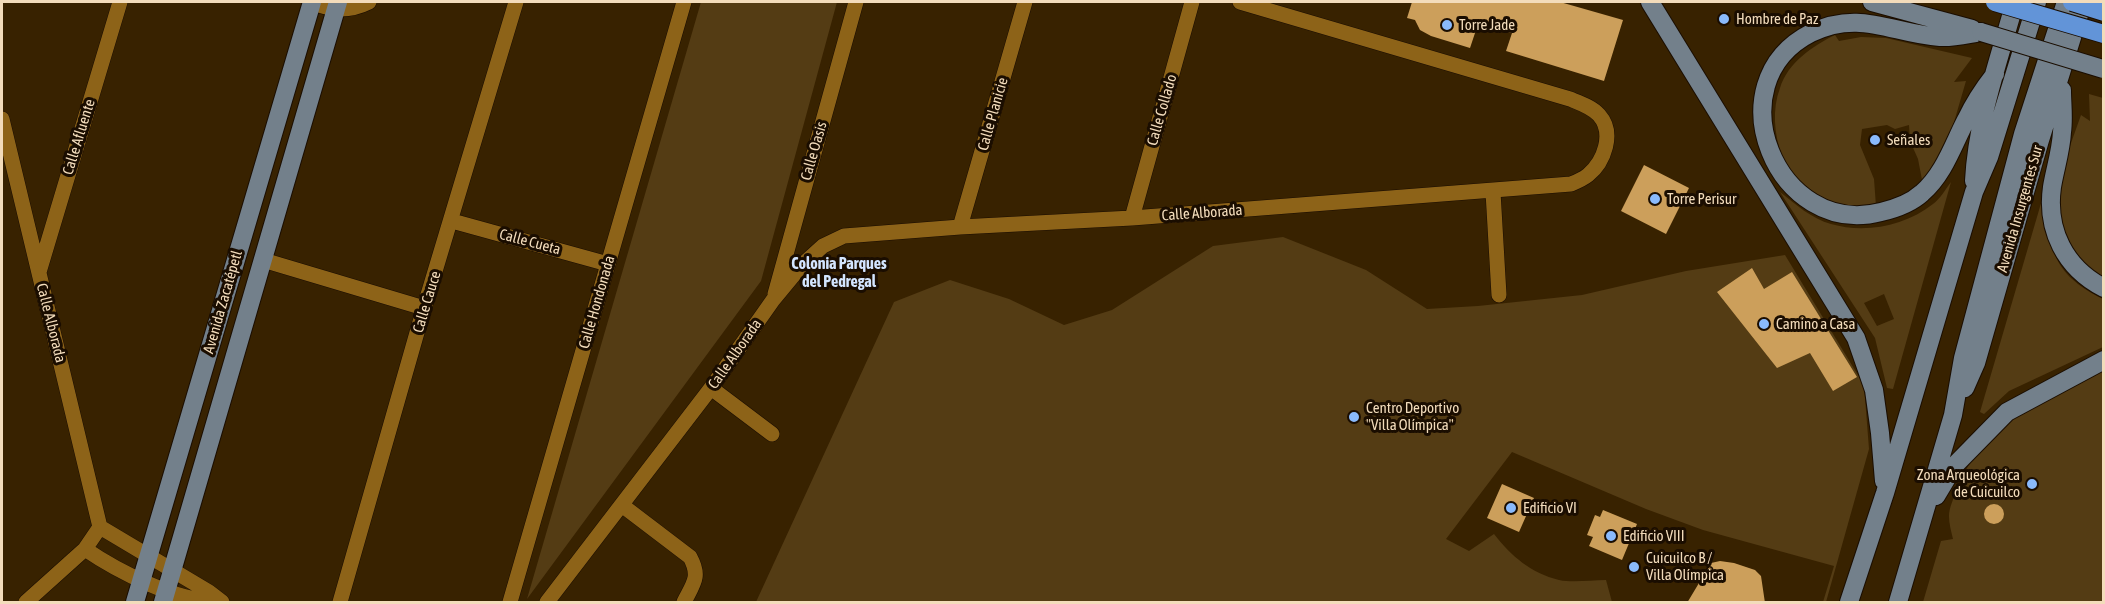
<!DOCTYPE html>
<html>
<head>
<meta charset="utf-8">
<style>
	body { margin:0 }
	#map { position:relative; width:2105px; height:604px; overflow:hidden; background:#382200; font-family:"Asap Condensed",sans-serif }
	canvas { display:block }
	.frame { position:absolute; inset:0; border:3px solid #f3dcbb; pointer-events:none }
</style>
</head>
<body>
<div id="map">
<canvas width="2105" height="604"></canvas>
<div class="frame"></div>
</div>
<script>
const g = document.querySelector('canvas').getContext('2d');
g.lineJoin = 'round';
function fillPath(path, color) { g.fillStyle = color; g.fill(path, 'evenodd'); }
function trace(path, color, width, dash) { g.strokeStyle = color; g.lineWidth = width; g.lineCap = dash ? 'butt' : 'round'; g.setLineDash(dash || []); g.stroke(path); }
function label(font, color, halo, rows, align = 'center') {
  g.font = font + ' "Asap Condensed",sans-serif'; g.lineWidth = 6; g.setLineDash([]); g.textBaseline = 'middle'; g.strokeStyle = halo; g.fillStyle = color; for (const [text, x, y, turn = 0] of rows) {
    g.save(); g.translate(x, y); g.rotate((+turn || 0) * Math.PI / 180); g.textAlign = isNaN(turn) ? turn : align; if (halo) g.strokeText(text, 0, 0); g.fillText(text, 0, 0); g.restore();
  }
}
fillPath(new Path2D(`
	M 701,2 L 837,2 L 761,281 L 527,599 Z
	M 1835,35 L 1839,41 L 1861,37 L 1886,38 L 1972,58 L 1954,82 L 1966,81 L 1952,129 L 1941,157 L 1923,185 L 1918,159 L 1910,141 L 1909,125 L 1895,129 L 1887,125 L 1862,129 L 1860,145 L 1874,179 L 1876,206 C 1872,207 1867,209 1863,209 C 1834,209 1792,184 1782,156 C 1774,134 1772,109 1780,88 C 1788,62 1813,46 1835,35 Z
	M 2089,94 L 2103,98 L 2103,280 L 2077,258 L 2063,237 L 2056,209 L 2065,160 L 2081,115 L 2090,121 Z
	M 1951,182 L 1893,389 L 1887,388 L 1875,338 L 1780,192 C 1795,204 1812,219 1831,224 C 1865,234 1905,226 1933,204 C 1940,199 1945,190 1951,182 ZM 1884,294 L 1894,319 L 1877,326 L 1864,303 Z
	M 2044,193 C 2051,248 2049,272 2103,299 L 2103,347 L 2009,391 L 1984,414 L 1980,412 Z
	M 1283,237 L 1366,270 L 1427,309 L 1478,306 L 1582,295 L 1686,271 L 1785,255 L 1864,385 L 1869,449 L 1826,602 L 1823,602 L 1834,566 L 1703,530 L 1646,509 L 1512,452 L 1446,539 L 1469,551 L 1494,534 C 1511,556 1531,573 1559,580 C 1573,583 1591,580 1606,580 L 1612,602 L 756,602 L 894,302 L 950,280 L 1009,299 L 1064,325 L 1112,310 L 1213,246 Z
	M 2103,369 L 2103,602 L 1923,602 L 1941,541 L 1953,539 C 1951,531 1949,523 1949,516 C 1949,508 1954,497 1957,490 C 1981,424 2046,398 2103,369 Z`), '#543c14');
fillPath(new Path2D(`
	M 1412,2 L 1560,2 L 1623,20 L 1604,81 L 1506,51 L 1512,33 L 1478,24 L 1470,48 L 1431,36 L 1420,30 L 1415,20 L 1407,18 Z
	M 1644,165 L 1689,188 L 1666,234 L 1621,211 Z
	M 1752,268 L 1764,289 L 1792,272 L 1857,377 L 1833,391 L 1810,353 L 1777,368 L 1717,292 Z
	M 1502,484 L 1534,498 L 1519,532 L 1487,518 Z
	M1984 514a10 10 0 1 1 20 0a10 10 0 1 1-20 0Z
	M 1603,510 L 1637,524 L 1622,560 L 1589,546 L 1593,537 L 1587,535 L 1595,515 L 1600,517 Z
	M 1720,561 L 1734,563 L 1755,570 L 1761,576 L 1765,603 L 1687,603 L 1711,563 Z`), '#cc9f5b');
const minor = new Path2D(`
	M 311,2 C 331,11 349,12 369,2
	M 2,119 L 100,527 L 85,549 L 26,602
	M 1493,192 L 1499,295
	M 1132,218 L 1192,2
	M 452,221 L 608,264
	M 960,227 L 1025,2
	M 263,260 L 424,308
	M 39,272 L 120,2
	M 775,294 L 856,2
	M 711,388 L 772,434
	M 623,506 L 690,557 C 701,577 693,584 684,602
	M 100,527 L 209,592 L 222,602
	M 85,549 C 117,571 179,603 218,601
	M 340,602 L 424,308 L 516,2
	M 510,602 L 684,2
	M 547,602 L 711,388 L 773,300 L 802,265 L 823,246 L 844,236 L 960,227 L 1132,218 L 1571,184 C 1576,182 1583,179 1588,175 C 1604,162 1615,133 1599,115 C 1592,107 1580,103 1570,99 L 1240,2`);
const major = new Path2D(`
	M 1650,2 L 1856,338 L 1874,390 L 1880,433 L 1884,481
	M 1872,2 L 1972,29
	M 1981,32 C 1968,34 1953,38 1940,37 C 1893,34 1860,9 1811,33 C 1713,83 1777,239 1881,212 C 1894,209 1911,203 1922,193 C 1944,174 1953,145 1966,120 C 1974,103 1984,88 1995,74
	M 2062,90 C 2062,104 2064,118 2062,132 C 2061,151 2055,169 2052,187 C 2046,230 2065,268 2104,288
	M 1974,181 C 1977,120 1999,60 2015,2
	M 1965,388 L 1976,363 L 2040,140 L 2083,2
	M 1936,496 L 1954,466 L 2007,412 L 2104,360
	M 135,602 L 312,2
	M 163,602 L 338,2
	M 1849,602 L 1885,493 L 1974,192 L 1989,157 L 2037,2
	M 1898,602 L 1953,415 L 1963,358 L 2023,134 L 2066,2`);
trace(minor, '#1a0d00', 16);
trace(major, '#1a0d00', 20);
trace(minor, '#8d6318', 15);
trace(major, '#73808b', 18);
const majorBridge = new Path2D(`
	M 1981,32 L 2103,69`);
const highwayBridge = new Path2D(`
	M 1995,2 L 2104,34
	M 2072,2 L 2104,12`);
trace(majorBridge, '#1a0d00', 20, []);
trace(highwayBridge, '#1a0d00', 20, []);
trace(majorBridge, '#73808b', 18);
trace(highwayBridge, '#6294d8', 18);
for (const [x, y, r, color] of [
	[1724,19,6,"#8abafc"],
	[1447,25,6,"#8abafc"],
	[1875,140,6,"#8abafc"],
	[1655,199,6,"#8abafc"],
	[1764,324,6,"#8abafc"],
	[1354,417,6,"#8abafc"],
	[2032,484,6,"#8abafc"],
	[1511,508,6,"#8abafc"],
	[1611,536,6,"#8abafc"],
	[1634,567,6,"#8abafc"]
]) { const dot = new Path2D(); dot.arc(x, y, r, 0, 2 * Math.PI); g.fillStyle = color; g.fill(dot); trace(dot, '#1a0d00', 2); }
label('15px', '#f3dcbb', '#1a0d00', [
	["Hombre de Paz",1736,19],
	["Torre Jade",1459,25],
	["Señales",1887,140],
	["Torre Perisur",1667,199],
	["Camino a Casa",1776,324],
	["Centro Deportivo",1366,408],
	["\"Villa Olímpica\"",1366,425],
	["Zona Arqueológica",2020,475,"right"],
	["de Cuicuilco",2020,492,"right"],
	["Edificio VI",1523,508],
	["Edificio VIII",1623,536],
	["Cuicuilco B /",1646,558],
	["Villa Olímpica",1646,575]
], 'left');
label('15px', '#f3dcbb', '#1a0d00', [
	["Calle Collado",1162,110,-74],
	["Calle Planicie",993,114,-74],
	["Calle Afluente",79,137,-73],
	["Calle Oasis",814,151,-74],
	["Avenida Insurgentes Sur",2020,209,-74],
	["Calle Alborada",1202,213,-4],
	["Calle Cueta",530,242,15],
	["Avenida Zacatépetl",223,302,-74],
	["Calle Cauce",427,302,-73],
	["Calle Hondonada",597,302,-74],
	["Calle Alborada",51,323,76],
	["Calle Alborada",735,354,-55]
]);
label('bold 16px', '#d3e5ff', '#1a0d00', [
	["Colonia Parques",839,264],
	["del Pedregal",839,282]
]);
</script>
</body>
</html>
